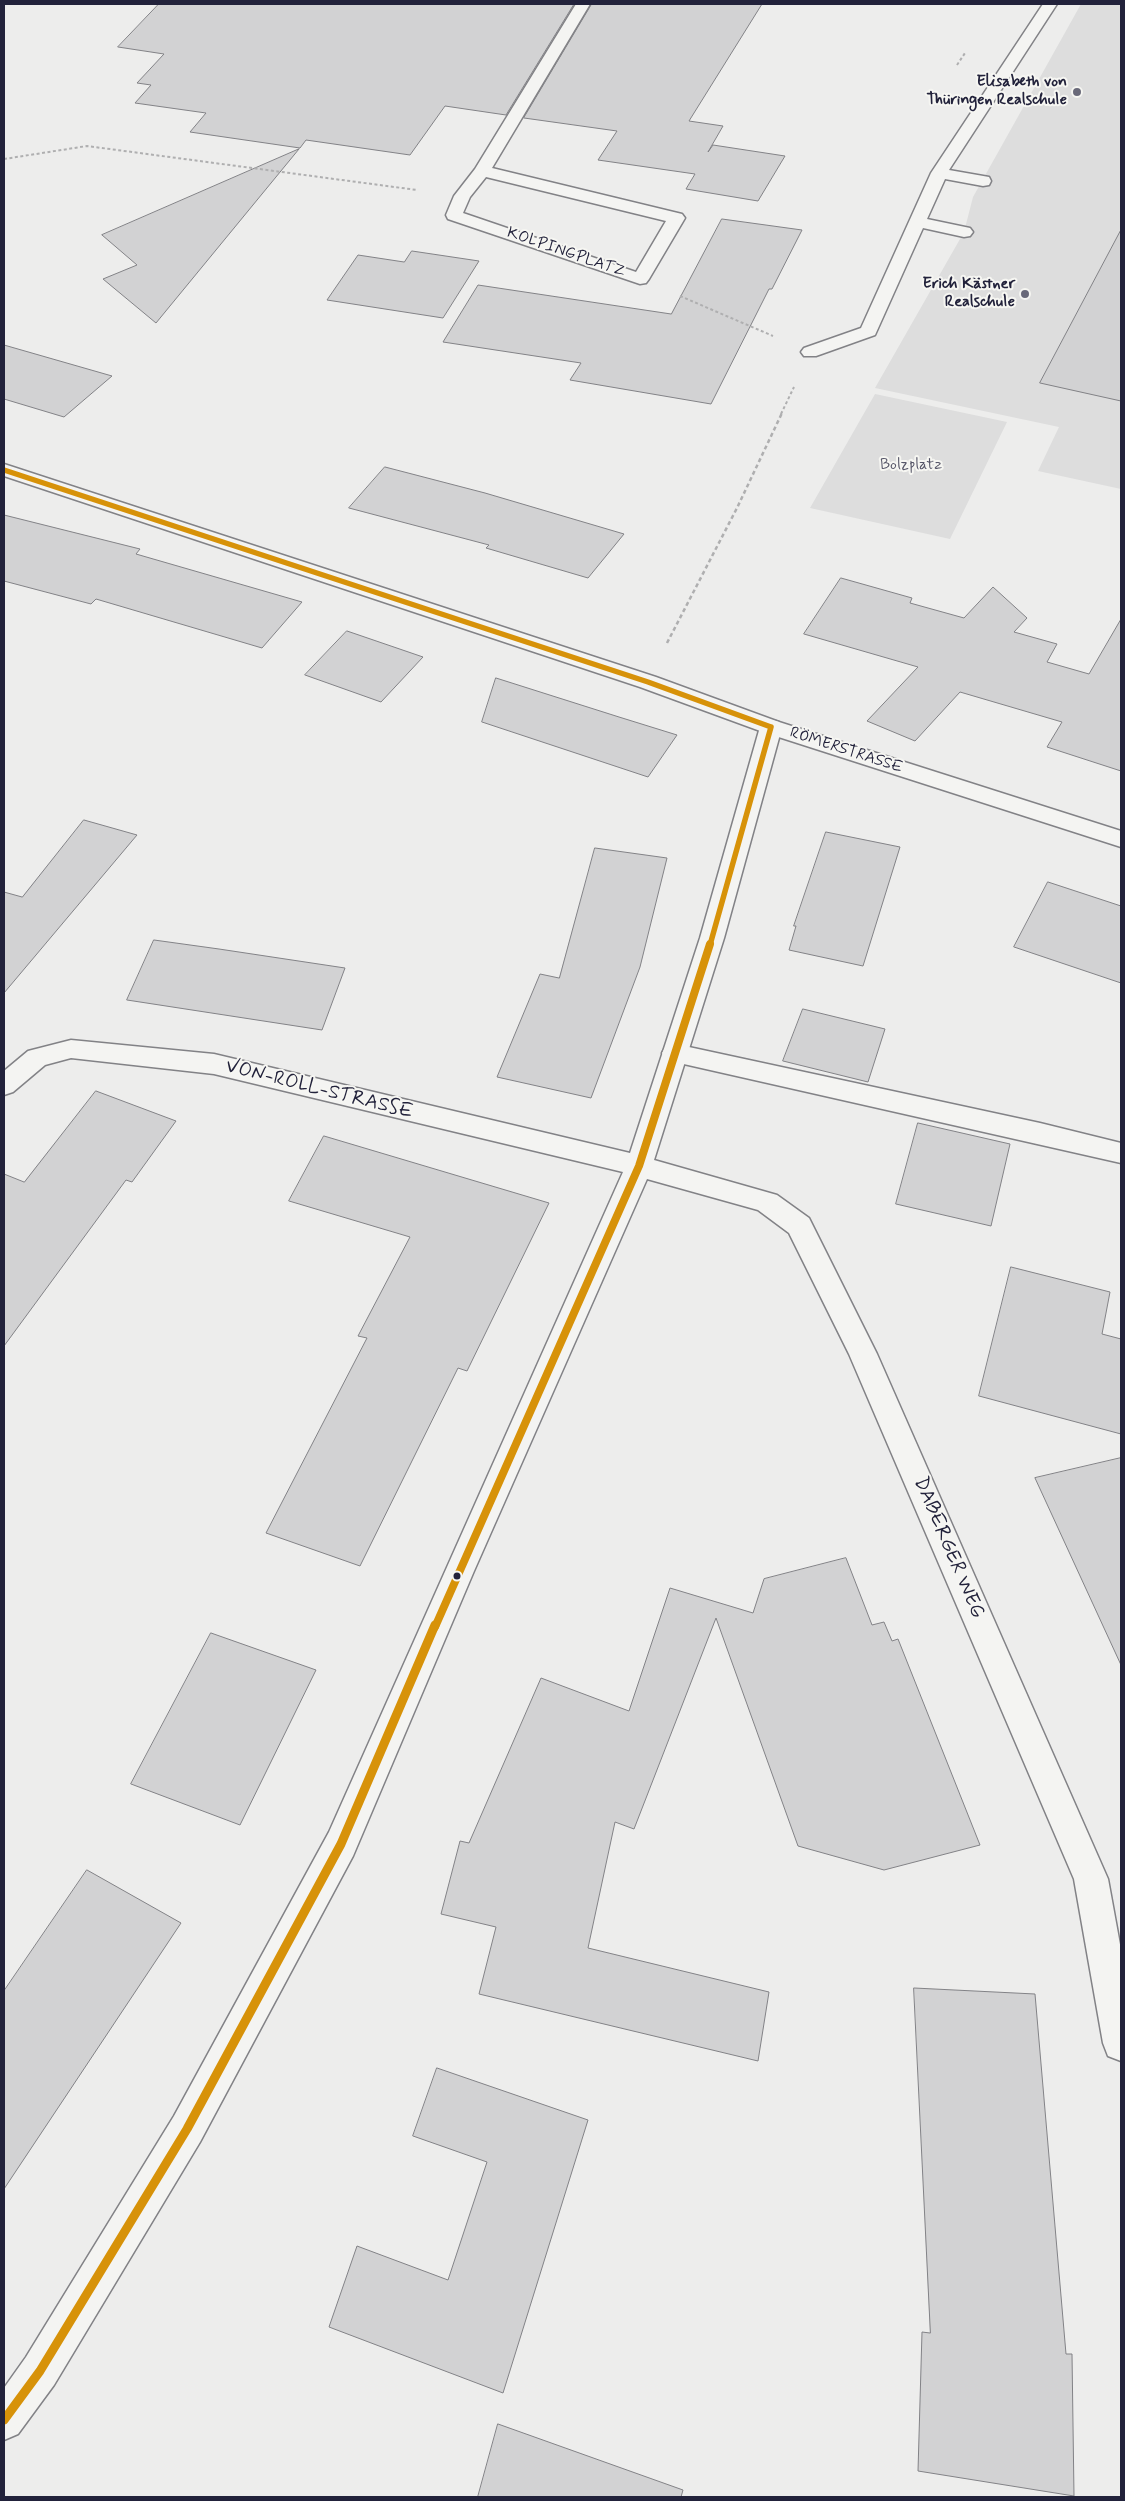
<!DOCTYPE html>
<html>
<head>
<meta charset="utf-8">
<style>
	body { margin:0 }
	#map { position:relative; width:1125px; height:2501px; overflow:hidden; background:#ededec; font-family:Mynerve,sans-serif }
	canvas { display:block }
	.frame { position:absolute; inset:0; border:5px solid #22223b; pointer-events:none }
</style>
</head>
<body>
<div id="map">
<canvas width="1125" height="2501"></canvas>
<div class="frame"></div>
</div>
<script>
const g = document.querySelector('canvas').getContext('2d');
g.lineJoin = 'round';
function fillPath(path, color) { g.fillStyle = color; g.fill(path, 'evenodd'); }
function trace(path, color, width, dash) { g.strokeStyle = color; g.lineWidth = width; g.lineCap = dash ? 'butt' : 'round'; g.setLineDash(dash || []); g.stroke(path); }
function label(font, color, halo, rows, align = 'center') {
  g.font = font + ' Mynerve,sans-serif'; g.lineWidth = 4; g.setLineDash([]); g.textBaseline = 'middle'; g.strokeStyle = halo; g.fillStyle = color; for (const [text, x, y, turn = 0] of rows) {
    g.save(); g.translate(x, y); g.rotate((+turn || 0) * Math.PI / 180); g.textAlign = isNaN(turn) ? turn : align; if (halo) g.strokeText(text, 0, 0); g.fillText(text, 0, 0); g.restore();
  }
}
fillPath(new Path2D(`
	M 1081,4 L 1121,4 L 1121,489 L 1038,471 L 1059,427 L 875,388 L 964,232 L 973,197 Z
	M 875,394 L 1007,422 L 950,539 L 810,508 Z`), '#ddd');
const building = new Path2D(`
	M 159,4 L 574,4 L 506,115 L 445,106 L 410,155 L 306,140 L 300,148 L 190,132 L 206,113 L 135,103 L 151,85 L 137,83 L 164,54 L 118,47 Z
	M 592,4 L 762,4 L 689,121 L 723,126 L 708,152 L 713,145 L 785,156 L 758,201 L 686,189 L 695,174 L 598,160 L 617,131 L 524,118 Z
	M 299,149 L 156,323 L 103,279 L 137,265 L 102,235 Z
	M 722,219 L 802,230 L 772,289 L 769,289 L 711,404 L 570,380 L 581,363 L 443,342 L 478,285 L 671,314 Z
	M 1121,230 L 1121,401 L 1040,383 Z
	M 412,251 L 479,261 L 443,318 L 327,300 L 358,255 L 404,262 Z
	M 4,345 L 112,376 L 64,417 L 4,399 Z
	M 385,467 L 485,493 L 624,534 L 588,578 L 486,548 L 489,545 L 349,508 Z
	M 4,515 L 140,549 L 136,554 L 302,602 L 262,648 L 96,599 L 91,604 L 4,581 Z
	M 841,578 L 912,598 L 910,603 L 964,618 L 993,587 L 1027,618 L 1014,632 L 1057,644 L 1047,662 L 1089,674 L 1121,619 L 1121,771 L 1047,747 L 1062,722 L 960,692 L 915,741 L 867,721 L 918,667 L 804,634 Z
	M 347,631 L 423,657 L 381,702 L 305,675 Z
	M 496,678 L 619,717 L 677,735 L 648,777 L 482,722 Z
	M 84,820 L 137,835 L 4,993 L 4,892 L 22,897 Z
	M 826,832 L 900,847 L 863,966 L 789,950 L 796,926 L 794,926 Z
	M 595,848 L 667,858 L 640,967 L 591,1098 L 497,1077 L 540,974 L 559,978 Z
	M 1048,882 L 1121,906 L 1121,983 L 1014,947 Z
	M 154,940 L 219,949 L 345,968 L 322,1030 L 127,1000 Z
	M 803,1009 L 885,1029 L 868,1082 L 783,1061 Z
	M 96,1091 L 176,1121 L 132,1182 L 126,1180 L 4,1346 L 4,1174 L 24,1182 Z
	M 918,1123 L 1010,1144 L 991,1226 L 896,1204 Z
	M 324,1136 L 549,1203 L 467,1371 L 458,1368 L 360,1566 L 266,1533 L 367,1338 L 358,1336 L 410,1237 L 289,1201 Z
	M 1011,1267 L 1110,1292 L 1102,1334 L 1121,1339 L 1121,1434 L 979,1396 Z
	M 1121,1458 L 1121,1665 L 1035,1478 Z
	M 846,1558 L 872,1625 L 884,1622 L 892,1641 L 898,1639 L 980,1845 L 884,1870 L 798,1846 L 716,1618 L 634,1829 L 615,1822 L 588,1948 L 769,1992 L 758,2061 L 479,1994 L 496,1927 L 441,1914 L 460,1841 L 469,1843 L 541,1678 L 629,1711 L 670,1588 L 753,1613 L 764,1579 Z
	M 211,1633 L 316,1670 L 240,1825 L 131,1784 Z
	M 87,1870 L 181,1923 L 4,2189 L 4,1991 Z
	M 914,1988 L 1035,1994 L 1066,2354 L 1072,2354 L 1074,2496 L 918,2471 L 922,2332 L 930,2333 Z
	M 437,2068 L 588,2120 L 503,2393 L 329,2327 L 357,2246 L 448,2280 L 487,2162 L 413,2136 Z
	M 498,2424 L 683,2490 L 681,2497 L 478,2497 Z`);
fillPath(building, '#d2d2d3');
trace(building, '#828286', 1);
const lane = new Path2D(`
	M 1043,4 L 1057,4 L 949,170 L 989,177 L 991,181 L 989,185 L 983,186 L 945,179 L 927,219 L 970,228 L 973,232 L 970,236 L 964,237 L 923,228 L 875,335 L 816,356 L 804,356 L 801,352 L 804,348 L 861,328 L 931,173 Z
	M 675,1044 L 1040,1123 L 1121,1143 L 1121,1163 L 666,1060 L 662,1053 L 666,1046 Z`);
const street = new Path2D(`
	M 576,4 L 590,4 L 492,168 L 682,214 L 685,218 L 649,279 L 646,283 L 640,284 L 448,219 L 446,215 L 454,196 L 475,169 ZM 486,177 L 666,221 L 636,272 L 463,213 L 470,197 Z
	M 771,720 L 779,722 L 782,727 L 724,938 L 654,1160 L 777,1195 L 809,1218 L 877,1354 L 1108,1879 L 1121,1950 L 1121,2061 L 1108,2056 L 1103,2043 L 1074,1879 L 849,1354 L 789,1233 L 758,1210 L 647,1179 L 474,1571 L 353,1856 L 200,2142 L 54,2385 L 18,2434 L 4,2440 L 4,2388 L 26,2357 L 174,2116 L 329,1832 L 623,1172 L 214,1074 L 71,1058 L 45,1065 L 13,1092 L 4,1095 L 4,1071 L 28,1051 L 71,1040 L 214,1054 L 630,1153 L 700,938 L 760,727 L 763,722 Z`);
const secondary = new Path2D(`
	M 4,464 L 656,677 L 779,722 L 1121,831 L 1121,847 L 763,732 L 640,687 L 4,476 Z`);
trace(lane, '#828286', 3);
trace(street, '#828286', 3);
trace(secondary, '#828286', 3);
trace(new Path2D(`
	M 957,65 L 965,53
	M 4,159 L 87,146 L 417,190
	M 680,296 L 773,336
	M 781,414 L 794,387`), '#afafb0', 2, [3, 2.5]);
trace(new Path2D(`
	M 667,643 L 737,508 L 782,413`), '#afafb0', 2.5, [4, 3]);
fillPath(lane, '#f4f4f2');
fillPath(street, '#f4f4f2');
fillPath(secondary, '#f4f4f2');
trace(new Path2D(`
	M 4,470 L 648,682 L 771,727
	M 710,945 L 771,727`), '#d79209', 5.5);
trace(new Path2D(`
	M 435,1627 L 639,1166 L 710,944`), '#d79209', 8);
trace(new Path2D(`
	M 4,2420 L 40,2371 L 187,2129 L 341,1844 L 435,1625`), '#d79209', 9);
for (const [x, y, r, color] of [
	[1077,92,5,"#696979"],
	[1025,294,5,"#696979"],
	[457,1576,4.5,"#22223b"]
]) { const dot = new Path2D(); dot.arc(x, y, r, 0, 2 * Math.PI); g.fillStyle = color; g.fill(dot); trace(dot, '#f6f6f2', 2); }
label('bold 16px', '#22223b', '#f6f6f2', [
	["Elisabeth von",1067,83],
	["Thüringen Realschule",1067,101],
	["Erich Kästner",1015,285],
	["Realschule",1015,303]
], 'right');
label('16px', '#22223b', '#f6f6f2', [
	["KOLPINGPLATZ",566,253,19],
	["RÖMERSTRASSE",846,751,18]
]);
label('16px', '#565668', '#f6f6f2', [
	["Bolzplatz",911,466]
]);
label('20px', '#22223b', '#f6f6f2', [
	["VON-ROLL-STRASSE",319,1090,14],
	["DABERGER WEG",948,1548,67]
]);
</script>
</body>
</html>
